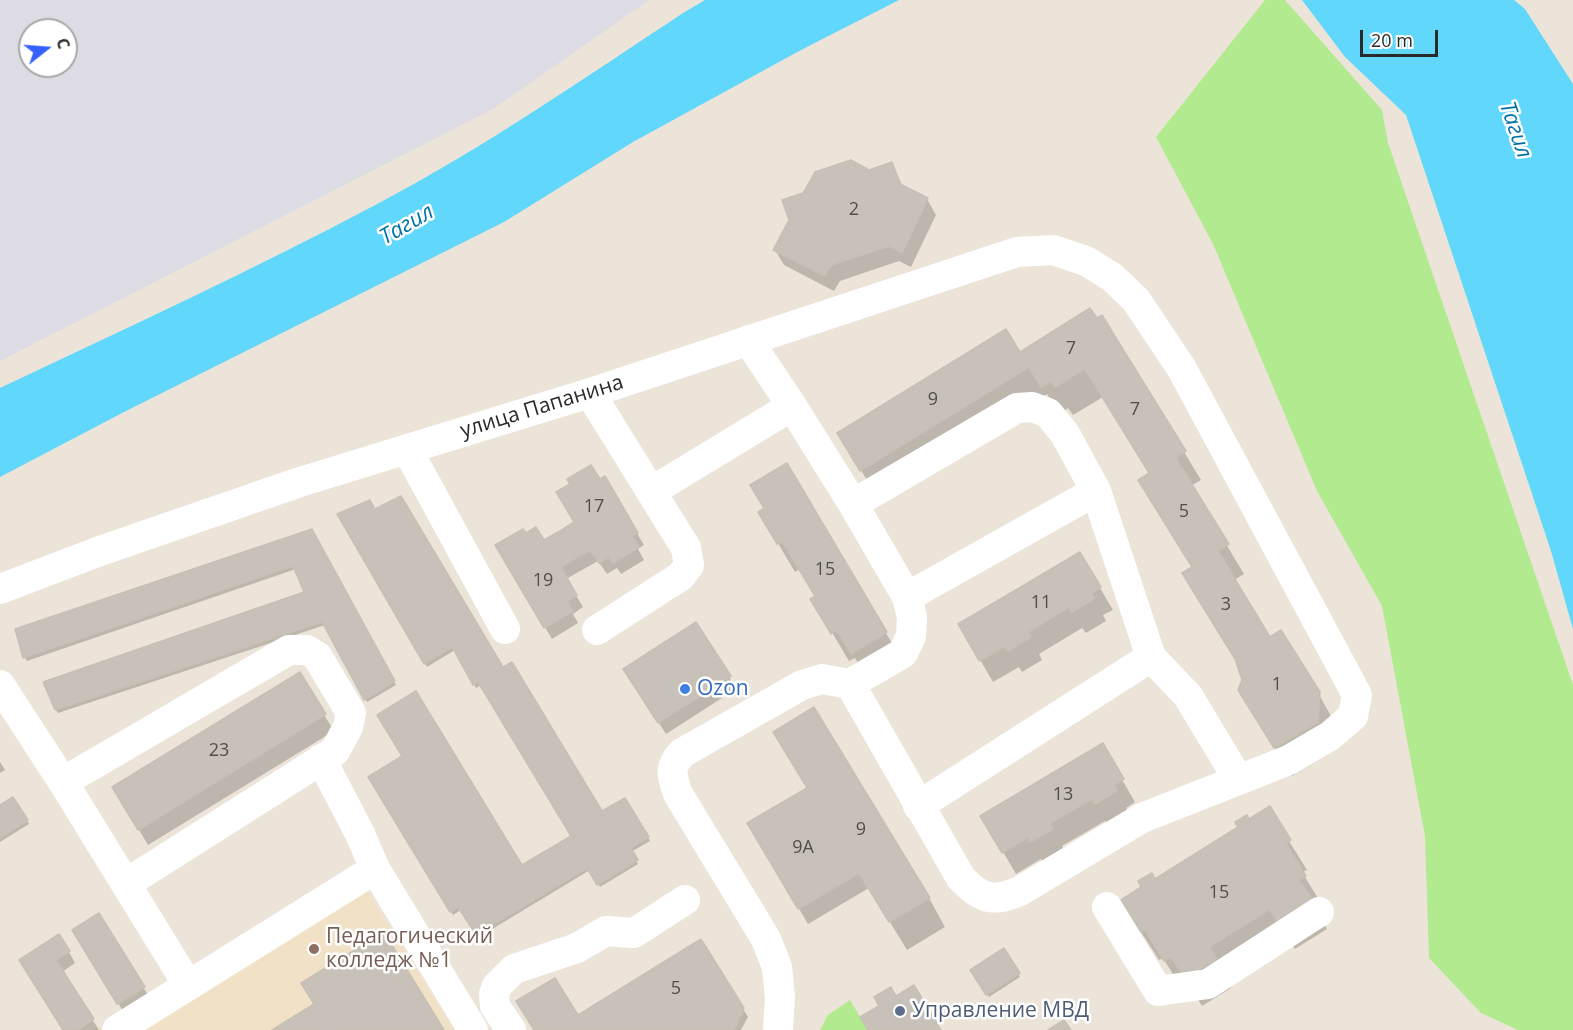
<!DOCTYPE html>
<html>
<head>
<meta charset="utf-8">
<style>
	body { margin:0 }
	#map { position:relative; width:1573px; height:1030px; overflow:hidden; background:#ede4d9; font-family:"Open Sans",sans-serif }
	canvas { display:block }
	.north { position:absolute; left:18px; top:18px; width:60px; height:60px; box-sizing:border-box; background:#fff; border:2px solid #a9a9a9; border-radius:50%; rotate:73deg; font-size:16px; font-weight:700; line-height:24px; text-align:center; color:#292929 }
	.north::after { content:''; display:block; margin:auto; width:21px; height:27px; background:#3461ff; clip-path:polygon(50% 0,100% 100%,50% 72%,0 100%) }
	.scale { position:absolute; left:1360px; top:30px; width:78px; height:27px; box-sizing:border-box; border:3px solid #292929; border-top:0; padding-left:8px; font-size:18px; line-height:21px; white-space:nowrap; color:#292929; -webkit-text-stroke:4px #fff; paint-order:stroke }
</style>
</head>
<body>
<div id="map">
<canvas width="1573" height="1030"></canvas>
<div class="north">С</div>
<div class="scale">20 m</div>
</div>
<script>
const g = document.querySelector('canvas').getContext('2d');
g.lineJoin = 'round';
function fillPath(path, color) { g.fillStyle = color; g.fill(path, 'evenodd'); }
function trace(path, color, width, dash) { g.strokeStyle = color; g.lineWidth = width; g.lineCap = dash ? 'butt' : 'round'; g.setLineDash(dash || []); g.stroke(path); }
function label(font, color, halo, rows, align = 'center') {
  g.font = font + ' "Open Sans",sans-serif'; g.lineWidth = 5; g.setLineDash([]); g.textBaseline = 'middle'; g.strokeStyle = halo; g.fillStyle = color; for (const [text, x, y, turn = 0] of rows) {
    g.save(); g.translate(x, y); g.rotate((+turn || 0) * Math.PI / 180); g.textAlign = isNaN(turn) ? turn : align; if (halo) g.strokeText(text, 0, 0); g.fillText(text, 0, 0); g.restore();
  }
}
fillPath(new Path2D(`
	M 0,0 L 649,0 L 493,109 L 0,361 ZM 30,30 L 66,30 L 66,66 L 30,66 Z`), '#dddbe4');
fillPath(new Path2D(`
	M 353,869 L 454,1030 L 94,1030 Z`), '#f1e1c6');
fillPath(new Path2D(`
	M 1265,0 L 1285,0 L 1382,110 L 1388,143 L 1573,685 L 1573,1030 L 1518,1030 L 1481,1013 L 1429,958 L 1425,836 L 1382,606 L 1317,491 L 1213,244 L 1156,137 Z
	M 850,1000 L 868,1030 L 820,1030 L 828,1015 Z`), '#b1ea8f');
fillPath(new Path2D(`
	M 705,0 L 899,0 L 801,50 L 633,142 L 504,222 L 124,412 L 0,477 L 0,388 C 127,328 255,269 379,203 C 485,147 583,79 683,13 Z
	M 1302,0 L 1514,0 L 1525,9 L 1573,84 L 1573,629 L 1551,551 L 1406,115 L 1345,57 Z`), '#60d7fb');
fillPath(new Path2D(`
	M 892,163 L 903,187 L 927,199 L 936,215 L 911,267 L 899,261 L 840,281 L 834,291 L 784,265 L 775,250 L 868,171 Z
	M 1090,310 L 1096,320 L 1102,317 L 1201,480 L 1191,486 L 1244,574 L 1234,580 L 1270,639 L 1318,693 L 1335,723 L 1334,751 L 1292,776 L 1257,719 L 1238,662 L 1151,474 L 1103,397 L 1073,415 L 1068,408 L 1059,414 L 1047,394 L 878,498 L 856,462 L 1019,354 Z
	M 787,465 L 903,662 L 869,682 L 855,658 L 849,661 L 812,599 L 816,596 L 800,569 L 795,572 L 760,513 L 766,509 Z
	M 604,478 L 644,545 L 638,549 L 644,560 L 621,574 L 617,568 L 607,574 L 598,561 L 566,579 L 583,607 L 573,614 L 578,623 L 552,639 L 497,546 L 526,535 L 543,542 L 576,523 L 599,481 Z
	M 400,498 L 503,669 L 602,814 L 625,800 L 650,841 L 631,852 L 638,864 L 600,887 L 590,870 L 479,937 L 461,910 L 453,915 L 370,778 L 404,757 L 521,867 L 572,836 L 481,685 L 476,688 L 455,650 L 427,667 L 340,515 L 374,511 Z
	M 311,531 L 396,685 L 367,702 L 325,625 L 58,713 L 56,710 L 306,593 L 296,569 L 27,661 L 25,658 L 17,629 Z
	M 1080,554 L 1113,610 L 1103,615 L 1106,621 L 1086,633 L 1082,628 L 1039,654 L 1042,660 L 1022,672 L 1019,667 L 993,682 L 960,625 Z
	M 299,674 L 334,731 L 148,845 L 123,803 Z
	M 729,677 L 736,689 L 666,734 L 632,681 Z
	M 1102,745 L 1135,802 L 1126,808 L 1129,813 L 1109,826 L 1105,821 L 1062,846 L 1065,851 L 1044,864 L 1041,859 L 1016,874 L 982,816 Z
	M 0,762 L 5,770 L 0,773 Z
	M 809,789 L 929,898 L 945,927 L 907,950 L 869,888 L 808,924 L 749,823 Z
	M 0,806 L 27,820 L 29,824 L 0,842 Z
	M 1269,809 L 1307,870 L 1302,872 L 1322,905 L 1315,909 L 1327,929 L 1295,949 L 1287,937 L 1224,976 L 1231,988 L 1202,1006 L 1189,985 L 1182,989 L 1163,958 L 1159,960 L 1139,929 L 1155,881 Z
	M 99,916 L 148,995 L 123,1011 L 74,931 Z
	M 701,941 L 748,1017 L 741,1030 L 535,1030 L 578,1017 Z
	M 1004,950 L 1020,977 L 989,997 L 972,970 Z
	M 69,952 L 75,963 L 62,972 L 99,1030 L 64,1030 L 27,973 Z`), '#0003');
const building = new Path2D(`
	M 851,160 L 869,170 L 892,162 L 900,184 L 928,198 L 902,253 L 889,246 L 831,265 L 825,276 L 773,250 L 789,220 L 782,200 L 803,193 L 815,172 Z
	M 1090,308 L 1097,318 L 1102,315 L 1121,346 L 1055,387 L 1051,381 L 1041,387 L 1020,352 Z
	M 1006,329 L 1029,367 L 860,471 L 837,433 Z
	M 1121,346 L 1186,451 L 1149,473 L 1085,369 Z
	M 1175,457 L 1229,544 L 1192,567 L 1138,480 Z
	M 787,463 L 887,632 L 851,654 L 837,630 L 831,634 L 810,599 L 815,596 L 782,541 L 777,544 L 758,512 L 764,508 L 750,485 Z
	M 591,465 L 600,479 L 605,476 L 638,533 L 632,536 L 639,547 L 613,563 L 609,557 L 599,563 L 590,550 L 576,558 L 560,531 L 574,522 L 556,492 L 570,484 L 567,479 Z
	M 401,496 L 503,667 L 473,685 L 452,647 L 424,664 L 337,514 L 370,500 L 375,509 Z
	M 536,527 L 544,540 L 560,531 L 576,558 L 561,567 L 577,595 L 567,601 L 573,611 L 544,628 L 495,545 L 523,529 L 526,533 Z
	M 312,529 L 395,681 L 364,700 L 322,622 L 55,710 L 43,682 L 304,592 L 293,566 L 23,658 L 15,629 Z
	M 1218,551 L 1270,637 L 1235,659 L 1182,573 Z
	M 1080,552 L 1101,587 L 1091,593 L 1095,598 L 1072,612 L 1069,607 L 1028,632 L 1031,637 L 1008,651 L 1005,646 L 979,661 L 958,624 Z
	M 696,622 L 731,676 L 658,723 L 623,669 Z
	M 1281,630 L 1320,692 L 1318,722 L 1274,748 L 1238,690 L 1242,680 L 1235,659 Z
	M 512,662 L 602,811 L 625,798 L 649,837 L 631,848 L 638,860 L 597,885 L 587,868 L 476,935 L 458,907 L 450,912 L 368,777 L 402,756 L 377,715 L 416,691 L 522,865 L 571,836 L 478,682 Z
	M 300,672 L 326,714 L 138,830 L 112,787 Z
	M 814,707 L 930,898 L 889,922 L 773,732 Z
	M 1103,743 L 1124,779 L 1114,785 L 1117,791 L 1095,804 L 1092,799 L 1050,823 L 1053,829 L 1030,842 L 1028,837 L 1002,853 L 980,816 Z
	M 807,788 L 859,873 L 798,909 L 747,823 Z
	M 13,797 L 28,820 L 0,838 L 0,805 Z
	M 1270,806 L 1291,840 L 1286,844 L 1306,876 L 1299,880 L 1312,899 L 1277,921 L 1270,909 L 1209,947 L 1216,959 L 1185,978 L 1171,957 L 1164,961 L 1145,930 L 1141,932 L 1121,900 L 1141,887 L 1138,881 L 1152,873 L 1155,879 L 1238,827 L 1235,822 L 1247,815 L 1249,819 Z
	M 99,913 L 145,987 L 117,1004 L 72,930 Z
	M 384,932 L 444,1030 L 330,1030 L 314,1004 L 301,983 Z
	M 59,934 L 70,951 L 56,960 L 94,1019 L 78,1030 L 63,1030 L 19,960 Z
	M 701,939 L 744,1008 L 734,1030 L 534,1030 L 516,1001 L 555,978 L 578,1015 Z
	M 1004,948 L 1020,973 L 986,995 L 970,970 Z
	M 914,985 L 941,1030 L 868,1030 L 860,1017 L 879,1006 L 874,997 L 891,987 L 896,996 Z
	M 314,1004 L 330,1030 L 272,1030 Z
	M 1064,1020 L 1071,1030 L 1048,1030 Z`);
fillPath(building, '#c8c1b9');
trace(building, '#c8c0b3', 1.5);
trace(new Path2D(`
	M 748,340 L 792,406 L 853,504 L 907,597 L 912,617 L 911,636 L 903,653 L 850,684 L 822,679 L 802,685 L 682,753 C 668,768 672,776 678,794 L 766,939 L 777,967 L 780,998 L 778,1030
	M 590,393 L 686,548 L 689,565 L 681,576 L 597,630
	M 407,449 L 505,629
	M 652,491 L 792,406
	M 853,504 L 1017,408 L 1032,407 L 1048,413 L 1065,434 L 1096,491 L 1151,657 L 1188,696 L 1238,779
	M 0,589 L 100,551 L 300,482 L 590,393 L 1017,252 L 1053,250 L 1086,261 L 1112,277 L 1136,300 L 1182,369 L 1357,695 L 1353,716 L 1330,736 L 1289,760 L 1142,818 L 1020,891 C 993,903 981,899 961,878 L 850,684
	M 907,597 L 1096,491
	M 0,685 L 63,782 L 188,985
	M 321,759 L 361,836 L 375,869 L 473,1030
	M 63,782 L 289,650 L 307,650 L 317,656 L 351,713 L 348,727 L 335,751 L 127,883
	M 918,806 L 1151,657
	M 1107,907 L 1158,991 L 1208,984 L 1319,912
	M 117,1030 L 375,869
	M 511,1030 L 495,1006 L 494,994 L 497,986 L 514,969 L 577,948 L 606,931 L 634,933 L 685,900`), '#fff', 30);
for (const [x, y, r, color] of [
	[685,689,6,"#3f7fe0"],
	[314,949,6,"#8d6e63"],
	[900,1011,6,"#5c6f8a"]
]) { const dot = new Path2D(); dot.arc(x, y, r, 0, 2 * Math.PI); g.fillStyle = color; g.fill(dot); trace(dot, '#fff', 2); }
label('18px', '#514f4d', null, [
	["2",854,210],
	["7",1071,349],
	["9",933,400],
	["7",1135,410],
	["17",594,507],
	["5",1184,512],
	["15",825,570],
	["19",543,581],
	["11",1041,603],
	["3",1226,605],
	["1",1277,685],
	["23",219,751],
	["13",1063,795],
	["9",861,830],
	["9А",803,848],
	["15",1219,893],
	["5",676,989]
]);
label('21px', '#292929', '#fff', [
	["улица Папанина",542,407,-17]
]);
label('21px', '#366cbe', '#fff', [
	["Ozon",697,689]
], 'left');
label('21px', '#785e54', '#fff', [
	["Педагогический",326,937],
	["колледж №1",326,961]
], 'left');
label('21px', '#4e5e75', '#fff', [
	["Управление МВД",912,1011]
], 'left');
label('italic 22px', '#0073a6', '#fff', [
	["Тагил",1515,130,71],
	["Тагил",407,225,-30]
]);
</script>
</body>
</html>
